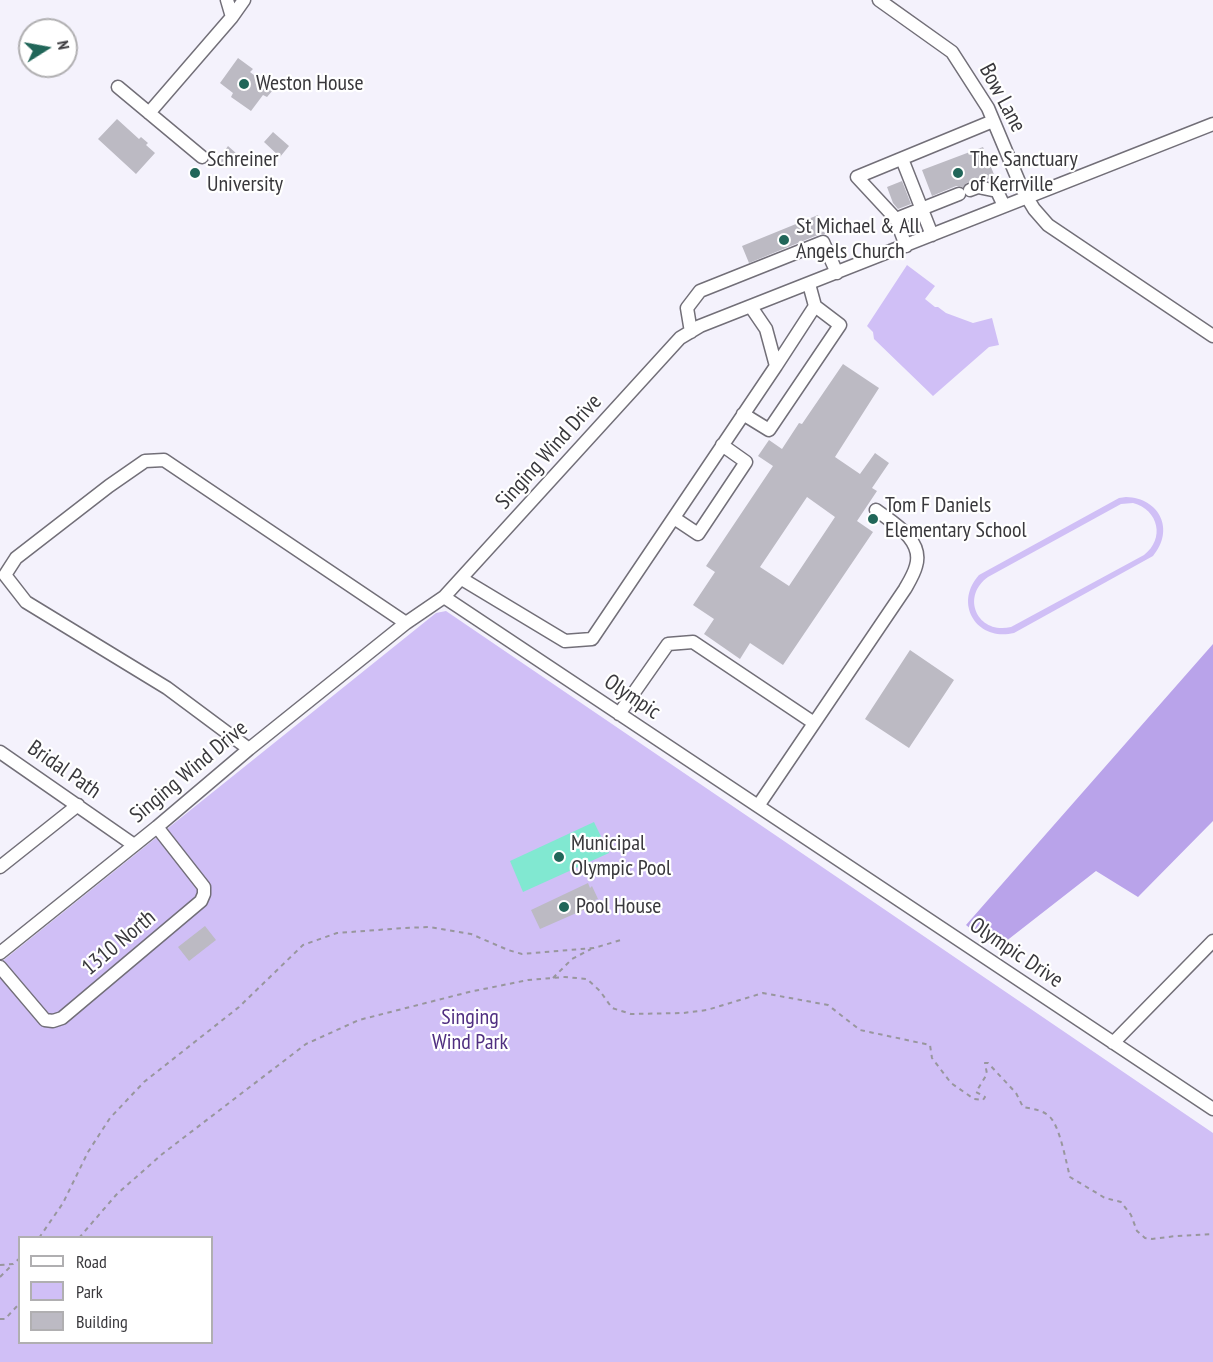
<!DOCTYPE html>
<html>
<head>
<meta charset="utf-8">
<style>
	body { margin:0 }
	#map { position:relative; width:1213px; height:1362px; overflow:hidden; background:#f4f2fc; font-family:"PT Sans Narrow",sans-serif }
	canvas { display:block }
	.legend { position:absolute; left:18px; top:1236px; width:195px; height:108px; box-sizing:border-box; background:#fff; border:2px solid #b0afb1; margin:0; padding:8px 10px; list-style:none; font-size:18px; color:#39383c }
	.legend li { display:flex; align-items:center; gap:12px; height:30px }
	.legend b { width:30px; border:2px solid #b0afb1 }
	.north { position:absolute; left:18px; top:18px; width:60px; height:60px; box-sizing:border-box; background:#fff; border:2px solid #b0afb1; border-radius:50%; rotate:79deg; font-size:16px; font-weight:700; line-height:24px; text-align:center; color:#39383c }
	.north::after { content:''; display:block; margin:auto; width:21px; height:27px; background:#216659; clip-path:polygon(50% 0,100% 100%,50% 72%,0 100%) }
</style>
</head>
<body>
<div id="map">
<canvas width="1213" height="1362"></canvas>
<ul class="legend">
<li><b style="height:8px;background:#fff"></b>Road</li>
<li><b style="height:16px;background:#d0bff6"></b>Park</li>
<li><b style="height:16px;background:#bcbac3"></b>Building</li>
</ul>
<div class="north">N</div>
</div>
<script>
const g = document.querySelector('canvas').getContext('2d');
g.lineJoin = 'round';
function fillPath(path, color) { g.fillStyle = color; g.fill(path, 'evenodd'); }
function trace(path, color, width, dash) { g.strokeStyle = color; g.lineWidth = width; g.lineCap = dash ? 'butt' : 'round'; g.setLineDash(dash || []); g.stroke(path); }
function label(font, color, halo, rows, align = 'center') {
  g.font = font + ' "PT Sans Narrow",sans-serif'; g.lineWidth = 4.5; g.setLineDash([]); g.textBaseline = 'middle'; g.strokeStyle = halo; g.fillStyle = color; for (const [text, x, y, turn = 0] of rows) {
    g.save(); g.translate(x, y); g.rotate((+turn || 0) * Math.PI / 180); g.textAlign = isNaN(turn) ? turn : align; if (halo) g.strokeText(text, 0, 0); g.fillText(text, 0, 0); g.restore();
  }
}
fillPath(new Path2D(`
	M 907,265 L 935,286 L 925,299 L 935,307 L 938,307 L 946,313 L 973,323 L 992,318 L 999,345 L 989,347 L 933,396 L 874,339 L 873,332 L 867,326 Z
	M 1126,497 C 1160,498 1175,530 1153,556 L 1014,633 C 977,642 953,604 979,575 L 1119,498 ZM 1133,503 C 1159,510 1165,539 1144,555 L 1011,627 C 978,635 960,597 988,577 L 1121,504 Z
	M 446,611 L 1213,1133 L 1213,1362 L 0,1362 L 0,963 L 436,613 ZM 20,1238 L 212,1238 L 212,1342 L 20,1342 Z`), '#d0bff6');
fillPath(new Path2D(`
	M 1213,644 L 1213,821 L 1138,897 L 1096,871 L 996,949 L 966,925 Z`), '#b9a3ea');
fillPath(new Path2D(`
	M 594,822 L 609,853 L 523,892 L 510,861 Z`), '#81e8d1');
fillPath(new Path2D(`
	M 238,58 L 253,69 L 250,72 L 273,90 L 267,97 L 263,95 L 251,111 L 231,97 L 233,93 L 220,83 Z
	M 117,119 L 139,139 L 141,137 L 148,143 L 146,145 L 155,153 L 136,174 L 98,139 Z
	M 273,132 L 289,146 L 280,157 L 264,142 Z
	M 228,146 L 237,154 L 226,168 L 217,161 Z
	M 983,147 L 995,177 L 986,180 L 975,179 L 967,183 L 963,187 L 956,186 L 932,196 L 922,170 Z
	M 902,181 L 911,204 L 898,209 L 893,203 L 887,187 Z
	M 818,215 L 825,234 L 820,234 L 749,263 L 742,246 Z
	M 843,364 L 879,388 L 835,457 L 860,474 L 875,453 L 889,463 L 872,488 L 877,491 L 857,521 L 873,532 L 783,665 L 750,643 L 740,659 L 704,634 L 714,619 L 693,605 L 715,572 L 706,566 L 773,466 L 758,456 L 769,440 L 782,449 L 799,423 L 802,424 ZM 807,497 L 835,517 L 789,586 L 760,567 Z
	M 910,650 L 954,680 L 909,748 L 865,719 Z
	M 588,883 L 590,888 L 592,886 L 598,899 L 595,900 L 597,904 L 540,929 L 531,910 Z
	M 205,926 L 216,940 L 189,961 L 178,947 Z`), '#bcbac3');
const minor = new Path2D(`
	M 227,0 L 232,17
	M 879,0 L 952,52 L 988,108 L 1022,189 L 1034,209 L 1048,225 L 1213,336
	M 118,87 L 202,157
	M 149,113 L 232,17 L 244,0
	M 902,159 L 932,235
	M 970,190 L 978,187 L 997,191 L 1004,206
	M 896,219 L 959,194
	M 906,246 L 896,219 L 857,177 L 993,121
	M 691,332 L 687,308 L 700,291 L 823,242 L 837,273
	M 776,366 L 815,306 L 809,284
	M 743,414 L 769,430 L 840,325 L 815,306
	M 674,518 L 698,534 L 746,462 L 722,445
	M 462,579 L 565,641 L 592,639 L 776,366 L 766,329 L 751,307
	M 444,597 L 1213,1109
	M 619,714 L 668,644 L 693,642 L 814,723
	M 249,749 L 167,688 L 26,602 L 5,575 L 16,558 L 109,486 L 145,461 L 164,460 L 406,623
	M 0,752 L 134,845
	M 758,806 L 905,589 C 909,582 914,574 916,566 C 924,540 893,523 876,510
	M 0,867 L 78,805
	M 0,953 L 157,827 L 249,749 L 406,623 L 444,597 L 680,338 L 700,326 L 1213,124
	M 0,967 L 45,1020 L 53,1021 L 62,1018 L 201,901 L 204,894 L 204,887 L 157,827
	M 1113,1043 L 1213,941`);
trace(minor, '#726f78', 15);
trace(new Path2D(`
	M 553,978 L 572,959 L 591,949
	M 39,1238 L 63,1203 L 88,1152 L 110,1118 L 144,1082 L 239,1007 L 303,945 L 337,933 L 404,928 L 430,927 L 471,934 L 508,950 L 522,954 L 594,948 L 621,940
	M 79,1238 L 116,1195 L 161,1155 L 306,1044 L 359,1020 L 469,992 L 528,980 L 565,977 L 587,979 L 600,991 L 612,1008 L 631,1014 L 683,1013 L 707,1010 L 763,993 L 828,1005 L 860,1030 L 930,1045 L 932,1058 L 951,1083 L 974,1099 L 983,1100 L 985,1097 L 976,1092 L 987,1074 L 985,1063 L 988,1063 L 1016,1093 L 1023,1107 C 1033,1109 1043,1110 1050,1117 C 1060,1127 1066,1162 1070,1177 L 1105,1198 L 1121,1202 L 1131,1215 L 1137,1231 L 1145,1238 L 1152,1239 L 1176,1236 L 1213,1234
	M 0,1265 L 13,1264 L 20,1258
	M 0,1277 L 13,1264
	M 0,1319 L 5,1319 L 20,1303`), '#98969d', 2, [4.5, 4.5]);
trace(minor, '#fff', 12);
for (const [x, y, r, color] of [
	[244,84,6,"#216659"],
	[195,173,6,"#216659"],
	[958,173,6,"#216659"],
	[784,240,6,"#216659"],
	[873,519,6,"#216659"],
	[559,857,6,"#216659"],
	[564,907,6,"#216659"]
]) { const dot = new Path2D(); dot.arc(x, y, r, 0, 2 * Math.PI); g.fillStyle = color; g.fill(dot); trace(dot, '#fff', 2); }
label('22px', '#39383c', '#fff', [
	["Weston House",256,84],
	["Schreiner",207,160],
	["University",207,185],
	["The Sanctuary",970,160],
	["of Kerrville",970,185],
	["St Michael & All",796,227],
	["Angels Church",796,252],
	["Tom F Daniels",885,506],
	["Elementary School",885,531],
	["Municipal",571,844],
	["Olympic Pool",571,869],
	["Pool House",576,907]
], 'left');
label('22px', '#39383c', '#fff', [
	["Bow Lane",1002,98,62],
	["Singing Wind Drive",549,452,-48],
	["Olympic",632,697,34],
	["Bridal Path",64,770,35],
	["Singing Wind Drive",189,772,-40],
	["1310 North",119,943,-40],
	["Olympic Drive",1016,953,34]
]);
label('22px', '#502f81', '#fff', [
	["Singing",470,1018],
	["Wind Park",470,1043]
]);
</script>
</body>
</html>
